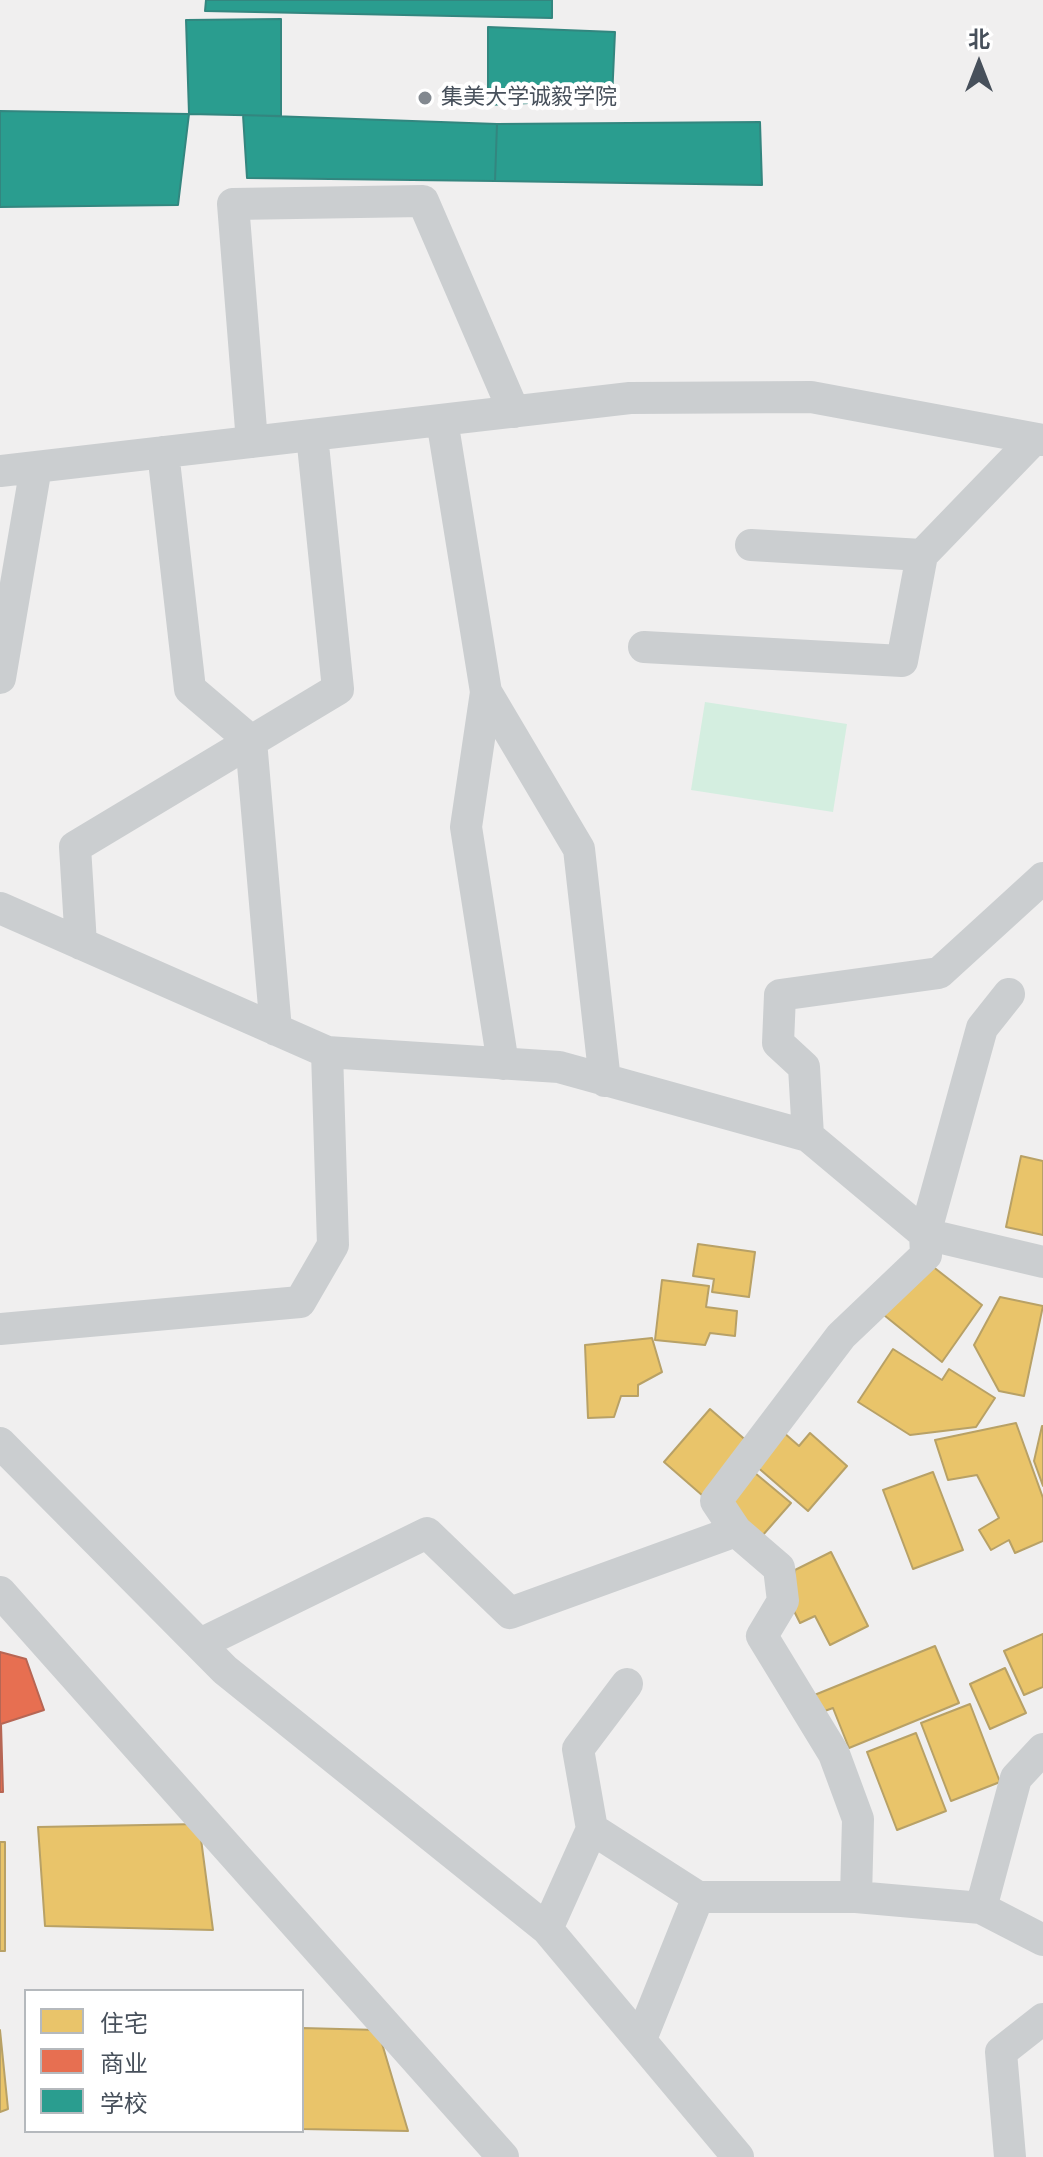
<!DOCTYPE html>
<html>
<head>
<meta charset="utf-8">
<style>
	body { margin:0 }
	#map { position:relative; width:1043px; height:2157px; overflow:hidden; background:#f0efef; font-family:Signika,"Noto Sans SC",sans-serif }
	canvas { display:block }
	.legend { position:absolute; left:24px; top:1989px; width:280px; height:144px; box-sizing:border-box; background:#fff; border:2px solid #b5b9bd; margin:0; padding:10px 14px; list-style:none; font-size:24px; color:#47505b }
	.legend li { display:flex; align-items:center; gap:16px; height:40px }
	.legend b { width:40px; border:2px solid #b5b9bd }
	.north { position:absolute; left:939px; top:24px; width:80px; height:80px; -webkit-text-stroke:6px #fff; paint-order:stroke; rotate:0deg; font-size:22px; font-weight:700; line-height:32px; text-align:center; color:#47505b }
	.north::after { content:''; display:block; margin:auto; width:28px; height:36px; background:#47505b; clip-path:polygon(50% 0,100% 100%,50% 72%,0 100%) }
</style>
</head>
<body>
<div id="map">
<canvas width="1043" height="2157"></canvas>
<ul class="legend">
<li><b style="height:22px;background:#e9c46a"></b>住宅</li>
<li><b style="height:22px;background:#e76f51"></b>商业</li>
<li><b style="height:22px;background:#2a9d8f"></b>学校</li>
</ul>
<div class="north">北</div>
</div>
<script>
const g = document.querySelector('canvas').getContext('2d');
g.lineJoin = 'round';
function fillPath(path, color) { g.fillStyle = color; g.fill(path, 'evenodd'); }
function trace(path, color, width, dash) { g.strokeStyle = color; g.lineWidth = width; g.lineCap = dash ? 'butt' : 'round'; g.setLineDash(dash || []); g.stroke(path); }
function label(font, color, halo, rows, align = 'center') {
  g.font = font + ' Signika,"Noto Sans SC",sans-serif'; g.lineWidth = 8; g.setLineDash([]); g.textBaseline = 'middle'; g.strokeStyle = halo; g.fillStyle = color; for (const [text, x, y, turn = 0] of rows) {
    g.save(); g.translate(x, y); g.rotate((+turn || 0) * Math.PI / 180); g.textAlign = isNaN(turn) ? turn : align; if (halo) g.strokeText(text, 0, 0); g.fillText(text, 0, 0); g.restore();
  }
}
fillPath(new Path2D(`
	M 705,702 L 847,724 L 833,812 L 691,790 Z`), '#d4eee0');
const homes = new Path2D(`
	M 1021,1156 L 1043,1161 L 1043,1235 L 1006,1227 Z
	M 698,1244 L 755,1252 L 749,1297 L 712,1292 L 714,1279 L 693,1276 Z
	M 927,1262 L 982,1305 L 942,1362 L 879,1311 Z
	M 662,1280 L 709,1286 L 706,1307 L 737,1311 L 735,1336 L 710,1333 L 705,1345 L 655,1340 Z
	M 1000,1297 L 1043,1306 L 1024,1396 L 999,1391 L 974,1345 Z
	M 652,1338 L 662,1372 L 638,1385 L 638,1396 L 621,1396 L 614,1417 L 588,1418 L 585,1345 Z
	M 893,1349 L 942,1380 L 949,1369 L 995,1398 L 976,1427 L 910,1435 L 858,1402 Z
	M 710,1409 L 749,1443 L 703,1496 L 664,1462 Z
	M 1016,1423 L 1043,1498 L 1043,1541 L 1015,1553 L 1009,1540 L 991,1550 L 979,1530 L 999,1518 L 977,1475 L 948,1480 L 935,1440 Z
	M 1042,1426 L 1043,1426 L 1043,1486 L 1034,1461 Z
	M 783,1432 L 799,1446 L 810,1433 L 847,1466 L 808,1511 L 755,1465 Z
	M 933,1472 L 963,1550 L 913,1569 L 883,1490 Z
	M 755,1473 L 791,1503 L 762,1536 L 727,1506 Z
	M 831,1552 L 868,1626 L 830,1645 L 815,1616 L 800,1623 L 790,1603 L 795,1570 Z
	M 1043,1634 L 1043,1687 L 1024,1695 L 1004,1651 Z
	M 935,1646 L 959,1703 L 849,1748 L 833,1708 L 819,1713 L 812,1696 Z
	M 1005,1668 L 1026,1713 L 990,1729 L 970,1684 Z
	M 970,1704 L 1000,1782 L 951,1801 L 921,1723 Z
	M 916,1733 L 946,1811 L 897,1830 L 867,1752 Z
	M 199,1824 L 213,1930 L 45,1926 L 38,1827 Z
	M 0,1842 L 5,1842 L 5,1951 L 0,1951 Z
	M 302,2028 L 378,2030 L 408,2131 L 302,2129 Z
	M 0,2030 L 8,2109 L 0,2112 Z`);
fillPath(homes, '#e9c46a');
trace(homes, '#b8a166', 2);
const shops = new Path2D(`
	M 0,1652 L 26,1659 L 44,1710 L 1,1724 L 3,1792 L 0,1792 Z`);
fillPath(shops, '#e76f51');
trace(shops, '#b76654', 2);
const schools = new Path2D(`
	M 206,0 L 552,0 L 552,18 L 205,11 Z
	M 281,19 L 281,116 L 189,114 L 186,20 Z
	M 488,27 L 615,32 L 612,99 L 488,105 Z
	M 0,111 L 189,114 L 178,205 L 0,207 Z
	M 243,115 L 497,124 L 495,181 L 247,178 Z
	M 760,122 L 762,185 L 495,181 L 497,124 Z`);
fillPath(schools, '#2a9d8f');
trace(schools, '#33867f', 2);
trace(new Path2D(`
	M 442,420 L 486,692 L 466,827 L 503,1064
	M 252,442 L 233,204 L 423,201 L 514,412
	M 163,452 L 190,689 L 251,741 L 276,1030
	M 0,471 L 630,398 L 811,397 L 1043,440
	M 751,545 L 922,555
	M 644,647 L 902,661 L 922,555 L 1034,439
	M 0,678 L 36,467
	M 486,692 L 579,849 L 605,1081
	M 0,908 L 327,1052 L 559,1067 L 808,1136 L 925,1234 L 1043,1262
	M 81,944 L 75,847 L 338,689 L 312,435
	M 808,1136 L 804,1067 L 778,1043 L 780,995 L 939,973 L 1043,878
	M 0,1329 L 300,1302 L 333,1245 L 327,1052
	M 0,1443 L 225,1670 L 547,1929 L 738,2157
	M 0,1592 L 503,2157
	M 200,1644 L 427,1533 L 510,1613 L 736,1531
	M 592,1829 L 698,1897 L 856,1897 L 981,1908 L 1043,1940
	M 856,1897 L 858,1819 L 834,1754 L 762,1636 L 783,1601 L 779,1568 L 736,1531 L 716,1501 L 841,1336 L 926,1255 L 925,1234 L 982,1028 L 1009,994
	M 981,1908 L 1016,1778 L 1043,1749
	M 547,1929 L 592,1829 L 578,1749 L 627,1684
	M 641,2039 L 698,1897
	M 1010,2157 L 1001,2052 L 1043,2019`), '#cbced0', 32);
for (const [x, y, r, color] of [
	[425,98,8,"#82888f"]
]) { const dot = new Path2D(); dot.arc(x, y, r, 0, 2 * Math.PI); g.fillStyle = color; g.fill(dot); trace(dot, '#fff', 3); }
label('22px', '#47505b', '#fff', [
	["集美大学诚毅学院",441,98]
], 'left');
</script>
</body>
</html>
